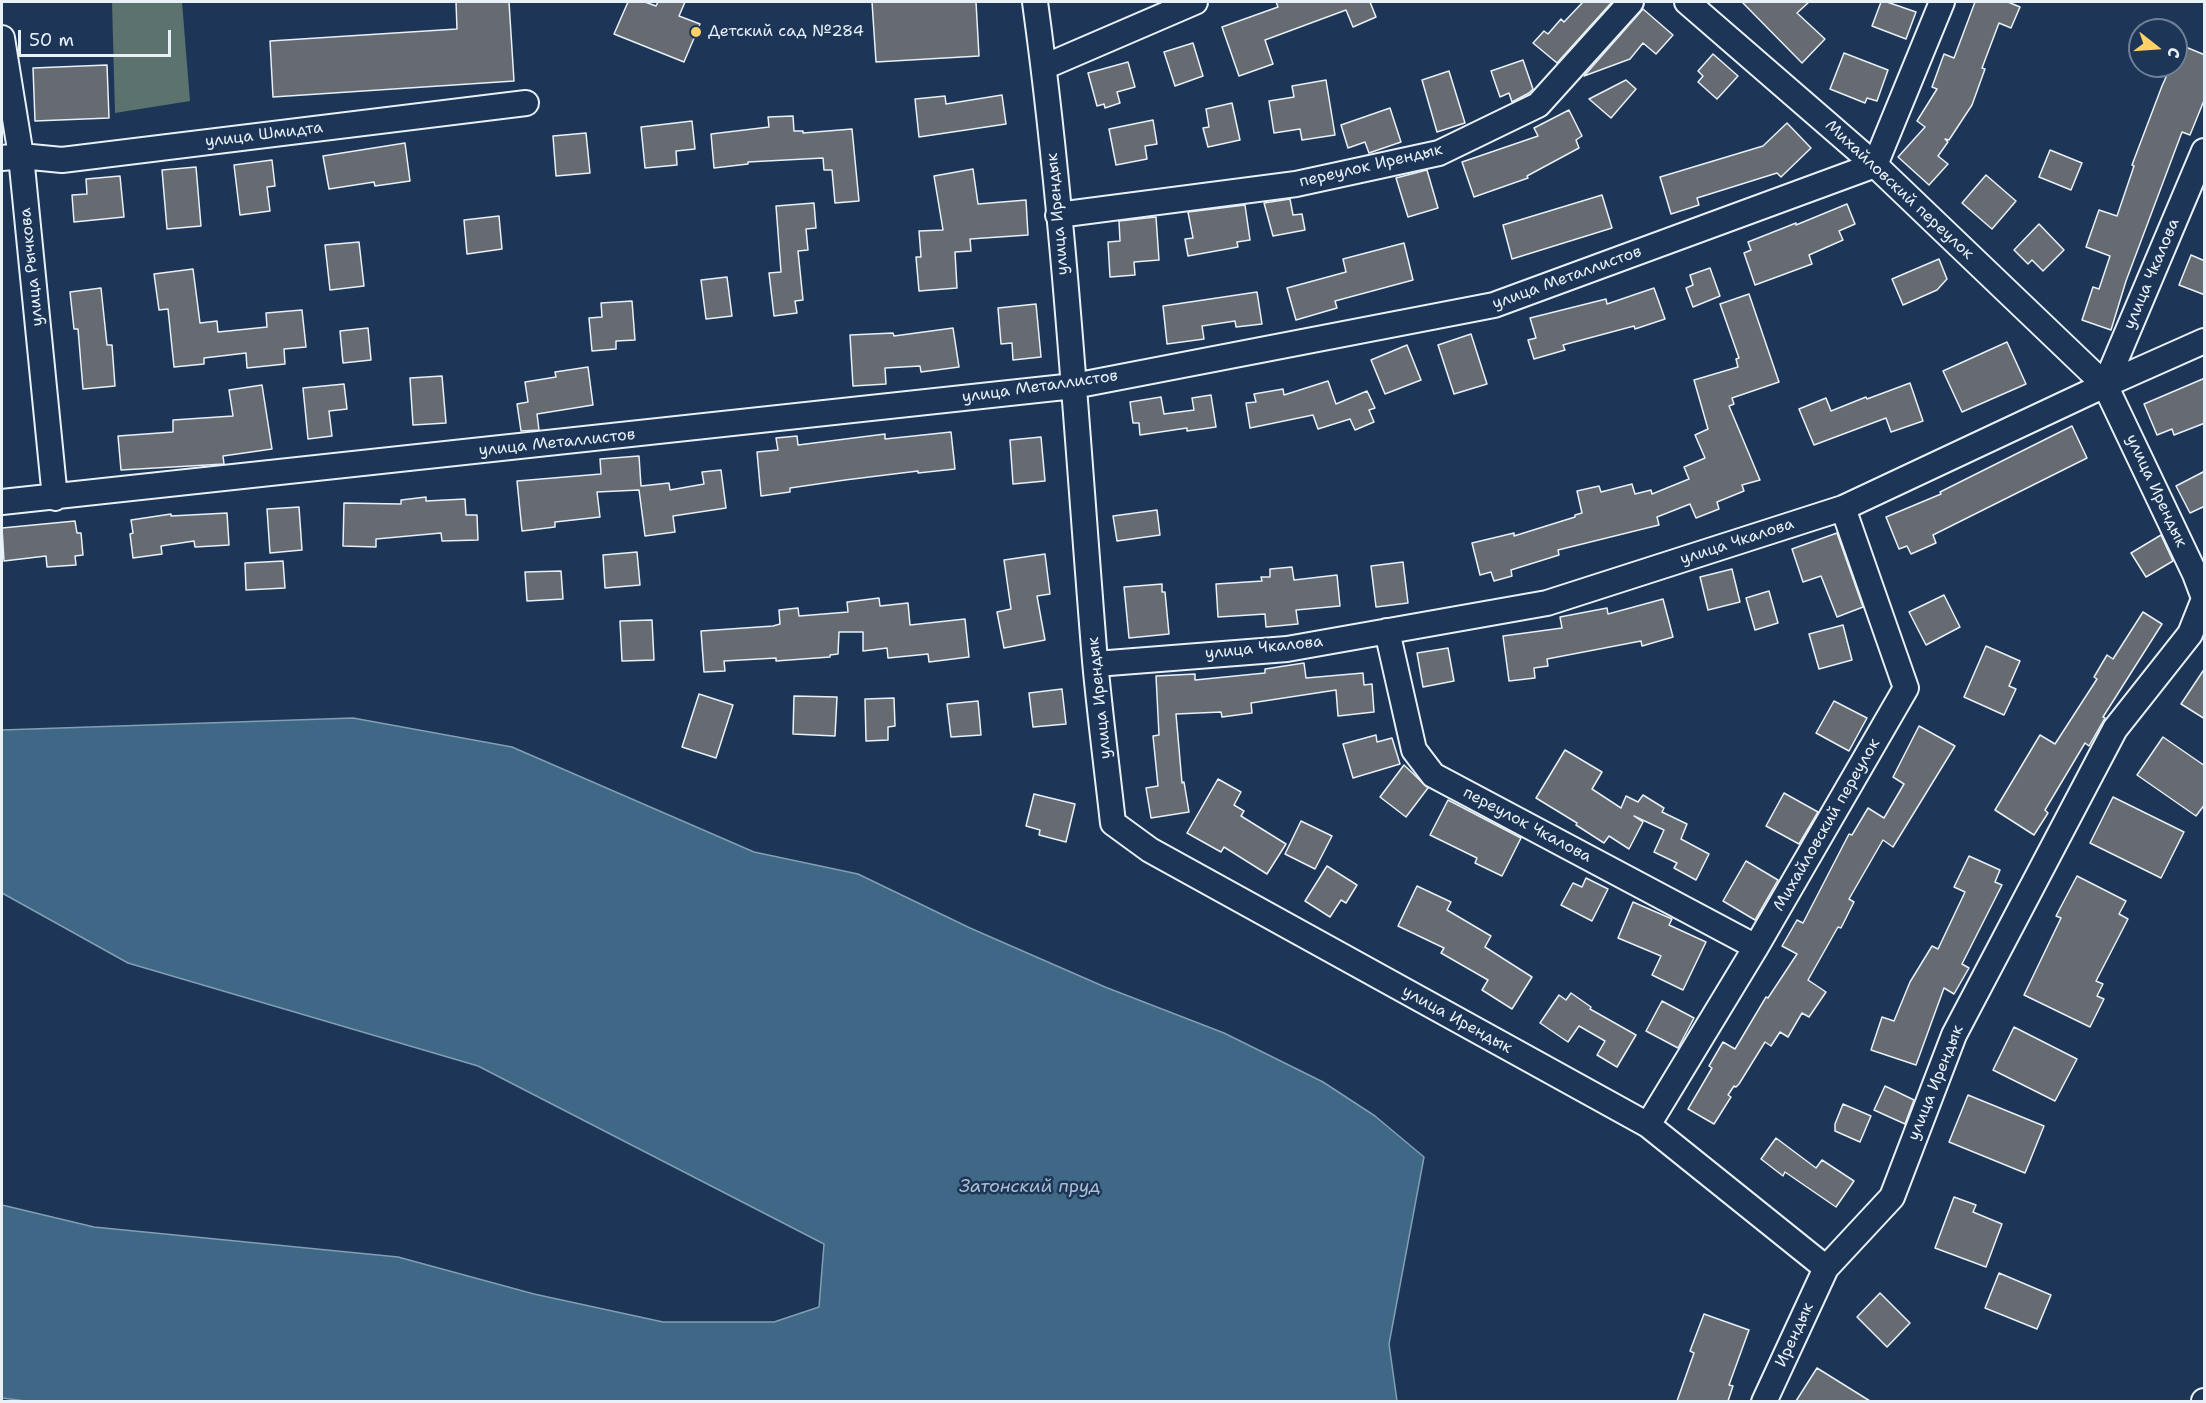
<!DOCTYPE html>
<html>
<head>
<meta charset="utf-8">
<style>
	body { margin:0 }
	#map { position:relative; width:2206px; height:1403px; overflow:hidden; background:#1d3557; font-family:"Shantell Sans",sans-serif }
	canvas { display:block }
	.frame { position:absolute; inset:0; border:3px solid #e8f1f8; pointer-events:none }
	.north { position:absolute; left:2128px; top:18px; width:60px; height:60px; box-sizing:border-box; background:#1d3557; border:2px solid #6e8097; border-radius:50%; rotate:107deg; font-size:16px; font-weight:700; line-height:24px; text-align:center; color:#e8f1f8 }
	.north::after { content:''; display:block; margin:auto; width:21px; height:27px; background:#ffd166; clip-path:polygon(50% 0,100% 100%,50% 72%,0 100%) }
	.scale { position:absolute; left:18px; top:30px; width:153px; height:27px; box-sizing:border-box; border:3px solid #e8f1f8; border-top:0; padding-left:8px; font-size:18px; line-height:21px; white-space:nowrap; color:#e8f1f8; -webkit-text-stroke:4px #1d3557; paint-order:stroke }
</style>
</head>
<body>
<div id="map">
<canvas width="2206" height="1403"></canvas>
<div class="frame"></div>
<div class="north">С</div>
<div class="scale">50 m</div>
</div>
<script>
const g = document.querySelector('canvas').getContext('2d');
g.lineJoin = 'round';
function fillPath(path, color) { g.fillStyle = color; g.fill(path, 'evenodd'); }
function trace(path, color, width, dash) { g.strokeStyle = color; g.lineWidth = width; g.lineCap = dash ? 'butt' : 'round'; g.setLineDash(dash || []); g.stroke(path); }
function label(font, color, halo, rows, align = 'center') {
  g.font = font + ' "Shantell Sans",sans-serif'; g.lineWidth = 5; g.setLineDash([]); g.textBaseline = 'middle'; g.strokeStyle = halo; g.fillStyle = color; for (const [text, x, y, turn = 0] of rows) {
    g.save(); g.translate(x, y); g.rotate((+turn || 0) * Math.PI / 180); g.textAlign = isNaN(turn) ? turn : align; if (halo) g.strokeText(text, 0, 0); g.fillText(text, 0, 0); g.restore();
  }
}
fillPath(new Path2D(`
	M 112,2 L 182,2 L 190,101 L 115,113 Z`), '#5b726e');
const water = new Path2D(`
	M 353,718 L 512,747 L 754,852 L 858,874 L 970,928 L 1105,987 L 1224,1033 L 1323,1082 L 1375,1116 L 1424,1157 L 1389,1344 L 1397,1401 L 33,1402 L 2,1398 L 2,1205 L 94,1227 L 398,1257 L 534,1294 L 663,1322 L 774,1322 L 819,1307 L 824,1244 L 478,1066 L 128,963 L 2,893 L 2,730 Z`);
fillPath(water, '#3e6886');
trace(water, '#829fb4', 1.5);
const building = new Path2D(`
	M 456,2 L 509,2 L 514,81 L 273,97 L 270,41 L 457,29 Z
	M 628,2 L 645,2 L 656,6 L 658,2 L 685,2 L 679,16 L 700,24 L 684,62 L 614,34 Z
	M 872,2 L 976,2 L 979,56 L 876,62 Z
	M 1276,2 L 1370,2 L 1376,17 L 1353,27 L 1346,10 L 1265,40 L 1273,64 L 1239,76 L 1222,27 L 1278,7 Z
	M 1583,2 L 1612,2 L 1557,63 L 1533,43 L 1544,31 L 1548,34 L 1561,19 L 1564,22 Z
	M 1742,2 L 1809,2 L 1797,13 L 1825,39 L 1802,63 Z
	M 1881,2 L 1887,2 L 1916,12 L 1906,39 L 1872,26 Z
	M 1975,2 L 2008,2 L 2020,7 L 2011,28 L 1999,23 L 1982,68 L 1985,69 L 1972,105 L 1949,140 L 1945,139 L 1948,142 L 1938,156 L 1948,164 L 1929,185 L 1898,157 L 1925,127 L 1917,121 L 1937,89 L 1932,87 L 1944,54 L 1954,58 Z
	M 1643,9 L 1673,35 L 1656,54 L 1643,43 L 1630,59 L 1584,76 Z
	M 1193,43 L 1203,76 L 1175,86 L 1164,52 Z
	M 2176,43 L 2205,55 L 2205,98 L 2190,135 L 2182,132 L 2126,281 L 2111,330 L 2082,320 L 2093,287 L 2099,289 L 2110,256 L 2086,247 L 2099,210 L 2117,216 L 2134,166 L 2132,165 L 2162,86 L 2171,66 L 2176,66 Z
	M 1844,53 L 1888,70 L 1877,101 L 1867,98 L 1865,103 L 1830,89 Z
	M 1713,54 L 1738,76 L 1717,99 L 1698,82 L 1703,76 L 1698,71 Z
	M 1523,60 L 1533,89 L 1529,93 L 1512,102 L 1509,93 L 1500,97 L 1491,71 Z
	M 1128,62 L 1135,87 L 1117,92 L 1120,103 L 1105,108 L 1104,104 L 1097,106 L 1088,73 Z
	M 107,65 L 109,118 L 35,121 L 33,68 Z
	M 1449,71 L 1465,123 L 1437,132 L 1422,80 Z
	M 1326,80 L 1335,135 L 1302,140 L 1300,129 L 1274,133 L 1269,101 L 1294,97 L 1292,86 Z
	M 1626,80 L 1636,89 L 1611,118 L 1589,99 Z
	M 1002,95 L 1006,124 L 919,137 L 915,99 L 945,96 L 946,104 Z
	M 1232,103 L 1240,140 L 1208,147 L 1203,128 L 1209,127 L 1206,109 Z
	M 1390,108 L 1401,142 L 1369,153 L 1365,142 L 1348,148 L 1341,125 Z
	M 1569,110 L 1582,136 L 1576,140 L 1579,148 L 1527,176 L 1528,178 L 1474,197 L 1462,162 L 1538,136 L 1534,128 Z
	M 793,116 L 794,131 L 803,131 L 803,133 L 852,129 L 859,201 L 835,203 L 832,170 L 824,170 L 823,158 L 748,162 L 748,164 L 714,168 L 711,134 L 769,127 L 768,117 Z
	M 1153,120 L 1157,144 L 1145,146 L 1147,159 L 1116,165 L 1109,129 Z
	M 692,121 L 695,149 L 676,151 L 677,165 L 645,168 L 641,127 Z
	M 1787,123 L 1811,148 L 1781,177 L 1777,173 L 1697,198 L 1699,205 L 1671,214 L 1660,177 L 1763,146 Z
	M 586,133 L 590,173 L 556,176 L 553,136 Z
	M 405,143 L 410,181 L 375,186 L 374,182 L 329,189 L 323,156 Z
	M 2050,150 L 2082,163 L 2071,190 L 2039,177 Z
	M 272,160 L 275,186 L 267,187 L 270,211 L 240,215 L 234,165 Z
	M 196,167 L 201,226 L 167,229 L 162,170 Z
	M 973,169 L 978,204 L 1026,200 L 1028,235 L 970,239 L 971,251 L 955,252 L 957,288 L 919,291 L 916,257 L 921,257 L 919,231 L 943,230 L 934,176 Z
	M 1427,170 L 1438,208 L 1408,217 L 1396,178 Z
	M 1986,175 L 2016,201 L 1992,229 L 1962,203 Z
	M 120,176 L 124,217 L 74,222 L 72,195 L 87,194 L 86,179 Z
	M 1602,195 L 1612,228 L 1512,259 L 1503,225 Z
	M 1290,199 L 1293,215 L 1302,214 L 1305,230 L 1273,236 L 1264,203 Z
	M 814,203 L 816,228 L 806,229 L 808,250 L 798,251 L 803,300 L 795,301 L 797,313 L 774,316 L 769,273 L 781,272 L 776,206 Z
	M 1847,204 L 1855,224 L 1839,231 L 1843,240 L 1809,255 L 1812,264 L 1755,285 L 1744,253 L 1751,250 L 1748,242 L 1796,223 L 1796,225 Z
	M 1245,205 L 1250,240 L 1237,242 L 1238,247 L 1188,256 L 1185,239 L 1193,238 L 1188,212 Z
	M 499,216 L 502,249 L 467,254 L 464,220 Z
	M 1156,217 L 1159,260 L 1134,262 L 1135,275 L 1110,277 L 1108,242 L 1120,241 L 1119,221 Z
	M 2039,224 L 2064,250 L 2043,271 L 2032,260 L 2028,264 L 2014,250 Z
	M 359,242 L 364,286 L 330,290 L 325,245 Z
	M 1404,243 L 1413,280 L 1335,301 L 1337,308 L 1296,320 L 1287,288 L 1346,272 L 1343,259 Z
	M 2191,255 L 2205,261 L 2205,295 L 2179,285 Z
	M 1939,259 L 1947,279 L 1937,290 L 1903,305 L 1892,279 Z
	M 1710,268 L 1720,296 L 1693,307 L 1686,288 L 1693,285 L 1690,275 Z
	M 193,269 L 200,323 L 217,321 L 218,332 L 267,327 L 266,313 L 302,310 L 306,347 L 284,349 L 285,364 L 247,368 L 246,353 L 204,358 L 204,364 L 174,367 L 168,309 L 159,310 L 154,274 Z
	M 727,277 L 732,316 L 706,319 L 701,280 Z
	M 101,288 L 107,345 L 112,345 L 115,386 L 83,389 L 78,329 L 74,329 L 70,292 Z
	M 1654,288 L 1665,319 L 1635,329 L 1634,326 L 1563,345 L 1565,350 L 1534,359 L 1528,340 L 1536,338 L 1530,318 L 1606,299 L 1607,304 Z
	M 1257,292 L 1262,324 L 1236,327 L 1235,321 L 1202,326 L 1204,339 L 1167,344 L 1163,306 Z
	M 1749,294 L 1779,382 L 1732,398 L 1734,404 L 1729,406 L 1760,480 L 1742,485 L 1744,491 L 1717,502 L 1719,509 L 1696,518 L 1690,504 L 1657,517 L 1659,525 L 1558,550 L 1559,555 L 1511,570 L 1512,576 L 1494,581 L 1491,572 L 1480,575 L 1472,543 L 1514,533 L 1514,536 L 1575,517 L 1575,515 L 1582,513 L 1577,491 L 1599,486 L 1601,492 L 1632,484 L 1635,494 L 1651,490 L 1652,494 L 1689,479 L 1684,467 L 1705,458 L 1695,435 L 1708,429 L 1694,380 L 1738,367 L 1736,359 L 1739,358 L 1720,304 Z
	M 632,301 L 635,340 L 616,341 L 616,349 L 592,351 L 589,318 L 602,317 L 601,303 Z
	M 1036,304 L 1041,357 L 1013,360 L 1012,343 L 1001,344 L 998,308 Z
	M 368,328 L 371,360 L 343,363 L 340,331 Z
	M 953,328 L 959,367 L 921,372 L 920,366 L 885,368 L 886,384 L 853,386 L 850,335 L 893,333 L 894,336 Z
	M 1471,334 L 1487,384 L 1454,394 L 1438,345 Z
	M 2007,342 L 2026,384 L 1962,412 L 1943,371 Z
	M 1407,345 L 1421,380 L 1385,394 L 1371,360 Z
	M 588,367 L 593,405 L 537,414 L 539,430 L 521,431 L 517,404 L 528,402 L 525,382 L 556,377 L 555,372 Z
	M 442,376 L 446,423 L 413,425 L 410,378 Z
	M 2205,378 L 2205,423 L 2174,435 L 2172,429 L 2157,435 L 2144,404 Z
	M 1328,381 L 1336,404 L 1367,391 L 1375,408 L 1369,410 L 1374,422 L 1355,430 L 1350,419 L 1318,429 L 1313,415 L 1250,428 L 1246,403 L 1256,402 L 1254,394 L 1283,389 L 1284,395 Z
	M 1910,383 L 1923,421 L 1891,432 L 1886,418 L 1814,445 L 1799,409 L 1826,398 L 1831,411 L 1866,397 L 1867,399 Z
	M 344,384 L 347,409 L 329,411 L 332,436 L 308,439 L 303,388 Z
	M 262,385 L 272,449 L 223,456 L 224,464 L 121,470 L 118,436 L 173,432 L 173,420 L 233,416 L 229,390 Z
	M 1211,395 L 1216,427 L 1187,431 L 1187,428 L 1140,435 L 1139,423 L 1133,423 L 1130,402 L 1161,397 L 1164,414 L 1194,410 L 1192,398 Z
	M 2072,426 L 2087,458 L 1933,535 L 1936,543 L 1911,554 L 1907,546 L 1899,549 L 1886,517 L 1941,494 L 1940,492 Z
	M 951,432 L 955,469 L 918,473 L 918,471 L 845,480 L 790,488 L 790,492 L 761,496 L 757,452 L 778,450 L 776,438 L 797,436 L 798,445 L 885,434 L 885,439 Z
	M 1041,437 L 1045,481 L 1013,484 L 1010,440 Z
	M 639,456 L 641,486 L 669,483 L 670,490 L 704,484 L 702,472 L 721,470 L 726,508 L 673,516 L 675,532 L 645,536 L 639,490 L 597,492 L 600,517 L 555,522 L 555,527 L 522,531 L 517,481 L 601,474 L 600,459 Z
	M 2205,471 L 2205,506 L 2190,513 L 2176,486 Z
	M 426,497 L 426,501 L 465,499 L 466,515 L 477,515 L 478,540 L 442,541 L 441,533 L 376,539 L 376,547 L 343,546 L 344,503 L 401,504 L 401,500 Z
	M 299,507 L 302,550 L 270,553 L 267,509 Z
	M 1157,510 L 1160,535 L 1117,541 L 1113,516 Z
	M 227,513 L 229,545 L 195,547 L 194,541 L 161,546 L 162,554 L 133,558 L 130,534 L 133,533 L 131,520 L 171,514 L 171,516 Z
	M 75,521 L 77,533 L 81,533 L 83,555 L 75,556 L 76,565 L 47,567 L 46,556 L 4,561 L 2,528 Z
	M 1837,533 L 1863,607 L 1837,617 L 1821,576 L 1803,582 L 1792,549 Z
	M 2161,535 L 2173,561 L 2146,577 L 2131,553 Z
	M 637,552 L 640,585 L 605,588 L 603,555 Z
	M 1045,554 L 1050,594 L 1037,596 L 1045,640 L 1004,648 L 997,612 L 1011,609 L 1004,560 Z
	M 283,561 L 285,588 L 246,590 L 245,563 Z
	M 1403,562 L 1408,603 L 1376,607 L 1371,566 Z
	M 1292,567 L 1294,580 L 1337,575 L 1340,606 L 1296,610 L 1298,624 L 1266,627 L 1265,614 L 1218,617 L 1216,584 L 1262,581 L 1261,577 L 1270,577 L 1270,569 Z
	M 1732,569 L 1740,602 L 1708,610 L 1700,577 Z
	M 561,571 L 563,599 L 527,601 L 525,572 Z
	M 1162,584 L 1162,592 L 1165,592 L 1169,634 L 1129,638 L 1124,587 Z
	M 1769,591 L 1778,623 L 1755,630 L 1746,598 Z
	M 1944,595 L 1960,627 L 1926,645 L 1909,612 Z
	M 879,598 L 880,606 L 908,603 L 910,625 L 965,619 L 969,657 L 929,662 L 928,654 L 888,658 L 887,648 L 863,651 L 863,632 L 839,632 L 838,654 L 830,655 L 830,657 L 776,661 L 776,658 L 724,661 L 725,671 L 704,672 L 701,631 L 773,626 L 780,624 L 779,610 L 798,608 L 799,616 L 848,612 L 847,602 Z
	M 1663,599 L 1673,637 L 1642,646 L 1641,641 L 1547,659 L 1548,666 L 1534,668 L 1535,678 L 1509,681 L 1503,636 L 1562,628 L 1560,617 L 1607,608 L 1608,614 Z
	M 2143,612 L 2162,624 L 2103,717 L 2105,718 L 2089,746 L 2085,743 L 2045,810 L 2048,813 L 2034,835 L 1995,810 L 2040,735 L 2055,744 L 2097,679 L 2094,677 L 2107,655 L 2113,659 Z
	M 652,620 L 654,660 L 622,661 L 620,621 Z
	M 1843,625 L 1852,660 L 1819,669 L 1809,634 Z
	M 1986,646 L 2020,661 L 2009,686 L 2016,689 L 2004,715 L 1964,697 Z
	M 1448,648 L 1454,681 L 1423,687 L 1417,653 Z
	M 1304,663 L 1306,678 L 1363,673 L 1364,685 L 1372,684 L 1374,712 L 1338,716 L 1336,690 L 1251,703 L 1252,713 L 1222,717 L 1221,712 L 1176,714 L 1182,783 L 1184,782 L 1189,812 L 1151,818 L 1146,788 L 1158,786 L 1153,736 L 1159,735 L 1156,676 L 1195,674 L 1195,680 L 1265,673 L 1265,669 Z
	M 2205,668 L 2205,719 L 2181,704 Z
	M 1062,689 L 1066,724 L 1033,727 L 1029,693 Z
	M 699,694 L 733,705 L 716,758 L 682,747 Z
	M 794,696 L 837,697 L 835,736 L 793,734 Z
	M 894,698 L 895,726 L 888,727 L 888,740 L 866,741 L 865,699 Z
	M 978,701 L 981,735 L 951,737 L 947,704 Z
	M 1834,701 L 1867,718 L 1849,751 L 1816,733 Z
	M 1919,726 L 1955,746 L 1893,847 L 1883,840 L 1849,899 L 1854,902 L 1841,928 L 1838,927 L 1808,980 L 1826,992 L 1809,1017 L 1802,1013 L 1788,1037 L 1780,1032 L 1771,1046 L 1765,1042 L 1739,1084 L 1736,1087 L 1734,1086 L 1728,1095 L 1731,1097 L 1714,1124 L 1688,1109 L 1712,1068 L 1709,1066 L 1723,1042 L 1735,1049 L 1766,997 L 1768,998 L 1797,954 L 1782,946 L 1797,920 L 1803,923 L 1849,834 L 1852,835 L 1868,808 L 1884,818 L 1904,784 L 1893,777 Z
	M 1376,735 L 1377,742 L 1392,738 L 1400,764 L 1353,778 L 1343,744 Z
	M 2163,737 L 2205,766 L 2205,804 L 2196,816 L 2137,775 Z
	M 1565,750 L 1602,772 L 1592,789 L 1621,808 L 1626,796 L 1638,802 L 1643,795 L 1664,808 L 1662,812 L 1687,824 L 1681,839 L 1709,854 L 1696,880 L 1674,868 L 1677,863 L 1654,852 L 1664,830 L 1634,816 L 1643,822 L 1629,849 L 1609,836 L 1604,843 L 1576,825 L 1577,823 L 1536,798 Z
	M 1404,765 L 1428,788 L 1406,817 L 1380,797 Z
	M 1218,779 L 1241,792 L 1234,805 L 1244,811 L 1241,816 L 1286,844 L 1267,874 L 1224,847 L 1221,852 L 1187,833 Z
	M 1784,793 L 1818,812 L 1799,844 L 1766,826 Z
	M 1034,794 L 1075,804 L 1066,842 L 1039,835 L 1040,830 L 1026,826 Z
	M 2113,797 L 2184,832 L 2161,878 L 2090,843 Z
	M 1448,800 L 1521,838 L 1502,876 L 1475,863 L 1477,858 L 1430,835 Z
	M 1301,821 L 1332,836 L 1315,869 L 1285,854 Z
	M 1969,856 L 2000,870 L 1995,882 L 2002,885 L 1962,964 L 1969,968 L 1954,994 L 1944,988 L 1916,1065 L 1871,1050 L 1882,1017 L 1894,1021 L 1910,982 L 1932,946 L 1938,949 L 1965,892 L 1954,887 Z
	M 1746,861 L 1778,880 L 1755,920 L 1723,901 Z
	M 1327,866 L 1357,885 L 1346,903 L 1341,900 L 1330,917 L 1305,901 Z
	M 2077,876 L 2126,901 L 2119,914 L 2128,919 L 2096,981 L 2103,984 L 2097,996 L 2104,999 L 2090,1027 L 2024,995 L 2061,918 L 2056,916 Z
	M 1586,878 L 1608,889 L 1592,921 L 1561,905 L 1573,883 L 1582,887 Z
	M 1417,886 L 1451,902 L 1447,910 L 1491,936 L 1485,947 L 1532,977 L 1512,1009 L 1482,990 L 1488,980 L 1441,953 L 1444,948 L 1398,926 Z
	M 1633,902 L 1672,919 L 1669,925 L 1706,942 L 1683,990 L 1652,975 L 1661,956 L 1618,938 Z
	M 1571,993 L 1591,1007 L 1590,1009 L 1636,1035 L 1617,1067 L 1597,1055 L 1605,1041 L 1579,1026 L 1568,1042 L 1540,1023 L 1559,995 L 1566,1000 Z
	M 1662,1001 L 1694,1018 L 1678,1048 L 1646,1031 Z
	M 2014,1027 L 2077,1059 L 2055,1101 L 1993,1070 Z
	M 1885,1086 L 1914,1100 L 1905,1124 L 1874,1110 Z
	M 1968,1095 L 2044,1126 L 2025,1173 L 1949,1142 Z
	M 1843,1104 L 1871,1116 L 1860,1142 L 1835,1131 L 1835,1124 Z
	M 1776,1138 L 1816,1168 L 1822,1160 L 1854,1181 L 1836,1207 L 1785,1172 L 1783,1176 L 1761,1159 Z
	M 1954,1197 L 1976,1205 L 1973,1212 L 2002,1224 L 1986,1267 L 1935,1248 Z
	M 1999,1273 L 2051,1295 L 2037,1329 L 1985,1308 Z
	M 1880,1293 L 1910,1323 L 1887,1347 L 1857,1317 Z
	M 1704,1314 L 1749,1330 L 1729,1385 L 1733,1386 L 1728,1401 L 1677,1401 L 1694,1353 L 1690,1351 Z
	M 1817,1368 L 1870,1401 L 1796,1401 Z`);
fillPath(building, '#666a71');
trace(building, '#e8f1f8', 1.5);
const street = new Path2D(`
	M 1035,2 C 1065,220 1077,441 1095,661 C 1100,715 1107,769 1113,823 L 1150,850 L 1648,1125 L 1826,1268 L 1892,1197 L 1954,1035 L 2115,729 L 2190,634 L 2204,599
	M 1687,2 L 1875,165 L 2105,385 L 2195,574 L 2204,598
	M 2,38 L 21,156 L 55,498
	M 1044,67 L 1195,2
	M 2,158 L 21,156 L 62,160 L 526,103
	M 1058,215 L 1296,184 L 1439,153 L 1538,105 L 1631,2
	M 2105,385 L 2204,341
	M 2,502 L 1074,386 L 1494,305 L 1875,165 L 1942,2
	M 1387,631 L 1414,750 L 1433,775 L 1756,947
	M 1096,664 L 1287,649 L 1547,603 L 1843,508 L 2105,385 L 2204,151
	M 1648,1125 L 1756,947 L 1906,688 L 1843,508
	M 1764,1402 L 1826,1268
	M 2204,1402 L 2204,1401`);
trace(street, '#e8f1f8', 28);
trace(street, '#1d3557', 24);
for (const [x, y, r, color] of [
	[696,32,6,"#ffd166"]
]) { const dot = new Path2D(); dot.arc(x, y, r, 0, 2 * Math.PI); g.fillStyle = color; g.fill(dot); trace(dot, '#1d3557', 2); }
label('16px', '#e8f1f8', '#1d3557', [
	["Детский сад №284",708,32]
], 'left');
label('16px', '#e8f1f8', '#1d3557', [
	["улица Шмидта",264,135,-7],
	["переулок Ирендык",1371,166,-13],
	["Михайловский переулок",1899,190,43],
	["улица Ирендык",1058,214,-95],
	["улица Рычкова",32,267,-96],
	["улица Чкалова",2152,274,-67],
	["улица Металлистов",1567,278,-20],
	["улица Металлистов",1040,387,-8],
	["улица Металлистов",557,443,-6],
	["улица Ирендык",2156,491,65],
	["улица Чкалова",1737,542,-18],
	["улица Чкалова",1264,648,-6],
	["улица Ирендык",1100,698,-96],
	["переулок Чкалова",1527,825,28],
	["Михайловский переулок",1827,825,-60],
	["улица Ирендык",1457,1020,29],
	["улица Ирендык",1936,1083,-68],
	["Ирендык",1795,1335,-65]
]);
label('italic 18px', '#acc1d0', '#1d3557', [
	["Затонский пруд",1030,1187]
]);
</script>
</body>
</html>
